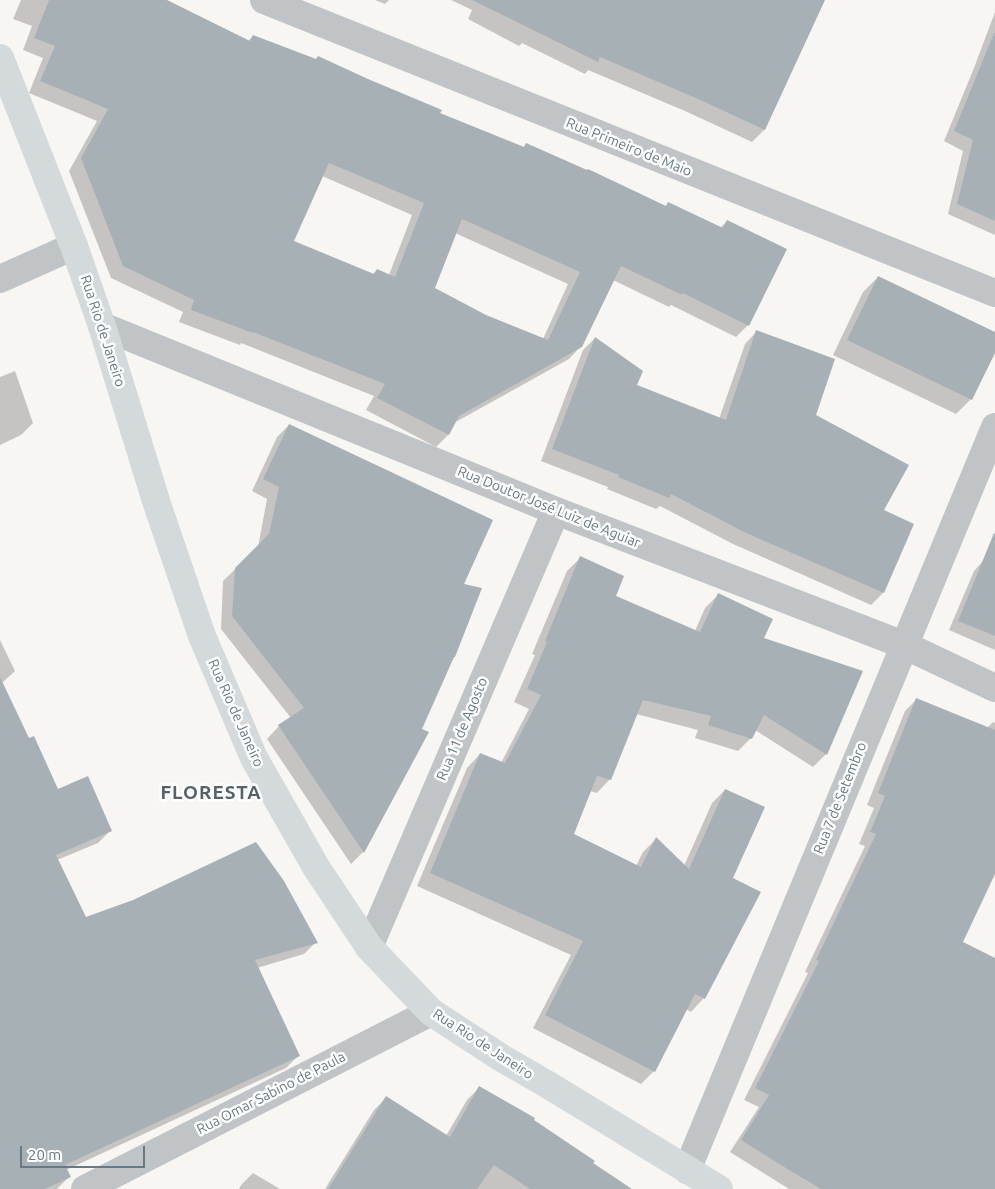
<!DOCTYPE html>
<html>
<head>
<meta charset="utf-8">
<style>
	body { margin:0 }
	#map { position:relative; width:995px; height:1189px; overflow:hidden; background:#f7f6f3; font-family:Ubuntu,sans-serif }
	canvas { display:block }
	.scale { position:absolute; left:20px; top:1146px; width:125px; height:22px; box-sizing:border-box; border:2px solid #667984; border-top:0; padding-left:6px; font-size:15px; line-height:18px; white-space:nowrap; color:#667984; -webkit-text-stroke:4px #fff; paint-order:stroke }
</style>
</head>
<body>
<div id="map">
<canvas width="995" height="1189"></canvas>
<div class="scale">20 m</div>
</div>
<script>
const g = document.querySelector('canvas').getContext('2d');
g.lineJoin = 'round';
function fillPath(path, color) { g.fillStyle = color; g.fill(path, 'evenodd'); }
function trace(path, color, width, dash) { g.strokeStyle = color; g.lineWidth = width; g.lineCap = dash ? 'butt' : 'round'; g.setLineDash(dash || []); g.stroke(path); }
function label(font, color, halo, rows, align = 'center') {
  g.font = font + ' Ubuntu,sans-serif'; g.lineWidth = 5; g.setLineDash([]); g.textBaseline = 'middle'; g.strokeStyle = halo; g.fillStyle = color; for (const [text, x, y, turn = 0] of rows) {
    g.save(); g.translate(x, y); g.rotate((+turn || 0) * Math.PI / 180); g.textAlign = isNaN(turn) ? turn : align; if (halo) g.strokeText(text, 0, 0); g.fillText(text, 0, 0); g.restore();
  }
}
fillPath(new Path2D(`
	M 21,0 L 164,0 L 248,41 L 253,36 L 439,114 L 523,148 L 526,144 L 665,207 L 720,228 L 727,221 L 748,325 L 736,337 L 671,305 L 669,307 L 613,280 L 581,346 L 569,359 L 454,423 L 448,435 L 436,447 L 366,410 L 374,396 L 241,343 L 240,345 L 179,322 L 183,312 L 111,278 L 69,171 L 97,121 L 29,93 L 43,58 L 23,50 L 32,26 L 13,19 ZM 322,176 L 412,215 L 389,275 L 377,270 L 373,274 L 292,242 ZM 455,233 L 568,284 L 543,339 L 485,316 L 434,289 Z
	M 375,0 L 389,0 L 385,4 Z
	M 451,0 L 816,0 L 764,130 L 752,142 L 685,111 L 588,70 L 585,74 L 522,43 L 519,46 L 468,19 L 472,10 Z
	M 995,12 L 995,235 L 948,214 L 963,151 L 944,141 L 974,68 Z
	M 878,277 L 995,334 L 995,350 L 971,399 L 956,414 L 833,355 L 863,292 Z
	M 756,332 L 882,511 L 913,524 L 883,593 L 871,605 L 733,544 L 660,506 L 656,509 L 607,489 L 608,487 L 541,461 L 583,350 L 595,338 L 636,386 L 719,419 L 745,344 Z
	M 15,371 L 33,423 L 21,435 L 0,445 L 0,377 Z
	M 289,425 L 463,585 L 420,730 L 427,733 L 363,852 L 351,864 L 267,739 L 279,726 L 291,718 L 221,629 L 223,581 L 258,547 L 267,499 L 252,491 L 277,437 Z
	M 995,538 L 995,650 L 949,630 L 974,571 L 983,561 Z
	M 580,558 L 614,596 L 695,631 L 705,608 L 718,595 L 762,639 L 826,754 L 813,767 L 755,730 L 751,738 L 738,751 L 695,738 L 698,730 L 636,714 L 610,779 L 597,793 L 590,791 L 573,835 L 636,866 L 643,852 L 656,839 L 684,866 L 712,803 L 725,790 L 732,879 L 704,998 L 691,1012 L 686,1009 L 654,1071 L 641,1084 L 533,1028 L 571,955 L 417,886 L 467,768 L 480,754 L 501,763 L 529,709 L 514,702 L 535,655 L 532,654 L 567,571 Z
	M 0,640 L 15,671 L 2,683 L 28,740 L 57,790 L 110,831 L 98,843 L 57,860 L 86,918 L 316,942 L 304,954 L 257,968 L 298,1056 L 286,1068 L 66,1170 L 69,1177 L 57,1189 L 0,1189 Z
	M 917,699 L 987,728 L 993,722 L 995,723 L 995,857 L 961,943 L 995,959 L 995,1189 L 789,1189 L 730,1152 L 759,1107 L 744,1100 L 808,973 L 805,972 L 865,846 L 859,844 L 874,808 L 867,805 L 905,711 Z
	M 479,1088 L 532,1121 L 592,1164 L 630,1189 L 325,1189 L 374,1110 L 386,1098 L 446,1136 L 467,1100 Z
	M 253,1173 L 280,1189 L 239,1189 L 241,1185 Z`), '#0003');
fillPath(new Path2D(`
	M 49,0 L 167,0 L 250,41 L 253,35 L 316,59 L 318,56 L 368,79 L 442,110 L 440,113 L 524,147 L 526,143 L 587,170 L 588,169 L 666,206 L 668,202 L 723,228 L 727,220 L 787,249 L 749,326 L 683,293 L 682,295 L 621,266 L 582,347 L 459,416 L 449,435 L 377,398 L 385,384 L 253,332 L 253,333 L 191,310 L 194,300 L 123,266 L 81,158 L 108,109 L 40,81 L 55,46 L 34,38 ZM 329,163 L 424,203 L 395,277 L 377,269 L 374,274 L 294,241 ZM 462,219 L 580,272 L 548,340 L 486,315 L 435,288 Z
	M 472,0 L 825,0 L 765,130 L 698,99 L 600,57 L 598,62 Z
	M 994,33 L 995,33 L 995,221 L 957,204 L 973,140 L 954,131 Z
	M 878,276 L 995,332 L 995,353 L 972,400 L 847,340 Z
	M 756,330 L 835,359 L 816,415 L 909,465 L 884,510 L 914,524 L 884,593 L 746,533 L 671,494 L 669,498 L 618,477 L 619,475 L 552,449 L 595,337 L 643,371 L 637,385 L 726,420 Z
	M 289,424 L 493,520 L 464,584 L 482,588 L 455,657 L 454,657 L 422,729 L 429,732 L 364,853 L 278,725 L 304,708 L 232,616 L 235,568 L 269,534 L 279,487 L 263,479 Z
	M 994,533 L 995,534 L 995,636 L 958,621 Z
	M 580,556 L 624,576 L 616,596 L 700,632 L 718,593 L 773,619 L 764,638 L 863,671 L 827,755 L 764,715 L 752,739 L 708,725 L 711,716 L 643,700 L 611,780 L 597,776 L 574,834 L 641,867 L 656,837 L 689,869 L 725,789 L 765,807 L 733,878 L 761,892 L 705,999 L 695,994 L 655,1072 L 545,1015 L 583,941 L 430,873 L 480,753 L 505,763 L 541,695 L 527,689 L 547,642 L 545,641 Z
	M 0,677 L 29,738 L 34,736 L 58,789 L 88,776 L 112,831 L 56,855 L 86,917 L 133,900 L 256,842 L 284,881 L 318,943 L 255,960 L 300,1056 L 65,1165 L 71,1177 L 45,1189 L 0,1189 Z
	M 916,698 L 995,730 L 995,874 L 963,942 L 995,958 L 995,1189 L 821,1189 L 789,1170 L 741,1140 L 769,1095 L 755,1088 L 819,961 L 816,960 L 876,834 L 870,832 L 885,796 L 878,793 Z
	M 479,1086 L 535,1118 L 534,1120 L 595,1161 L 593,1163 L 632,1189 L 530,1189 L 494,1165 L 477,1189 L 328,1189 L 386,1096 L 450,1137 Z`), '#a6b0b5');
trace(new Path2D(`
	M 264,0 L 995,293
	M 0,279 L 74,246
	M 102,326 L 556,511 L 904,645 L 995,688
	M 369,947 L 556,511
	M 687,1170 L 995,427
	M 85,1189 L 431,1012`), '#c0c4c7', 28);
trace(new Path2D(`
	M 0,58 L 74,246 L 102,326 L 157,504 L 202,636 L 254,758 L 316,867 L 369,947 L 431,1012 L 500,1057 L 550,1086 L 719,1189`), '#d4d9dc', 28);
label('14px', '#667984', '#fff', [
	["Rua Primeiro de Maio",629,147,22],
	["Rua Rio de Janeiro",103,331,72],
	["Rua Doutor José Luiz de Aguiar",549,507,22],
	["Rua Rio de Janeiro",236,713,66],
	["Rua 11 de Agosto",462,729,-67],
	["Rua 7 de Setembro",840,798,-68],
	["Rua Rio de Janeiro",483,1044,33],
	["Rua Omar Sabino de Paula",271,1093,-27]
]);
g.letterSpacing = '1px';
label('bold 19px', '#546269', '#fff', [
	["FLORESTA",211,793]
]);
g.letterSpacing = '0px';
</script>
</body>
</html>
